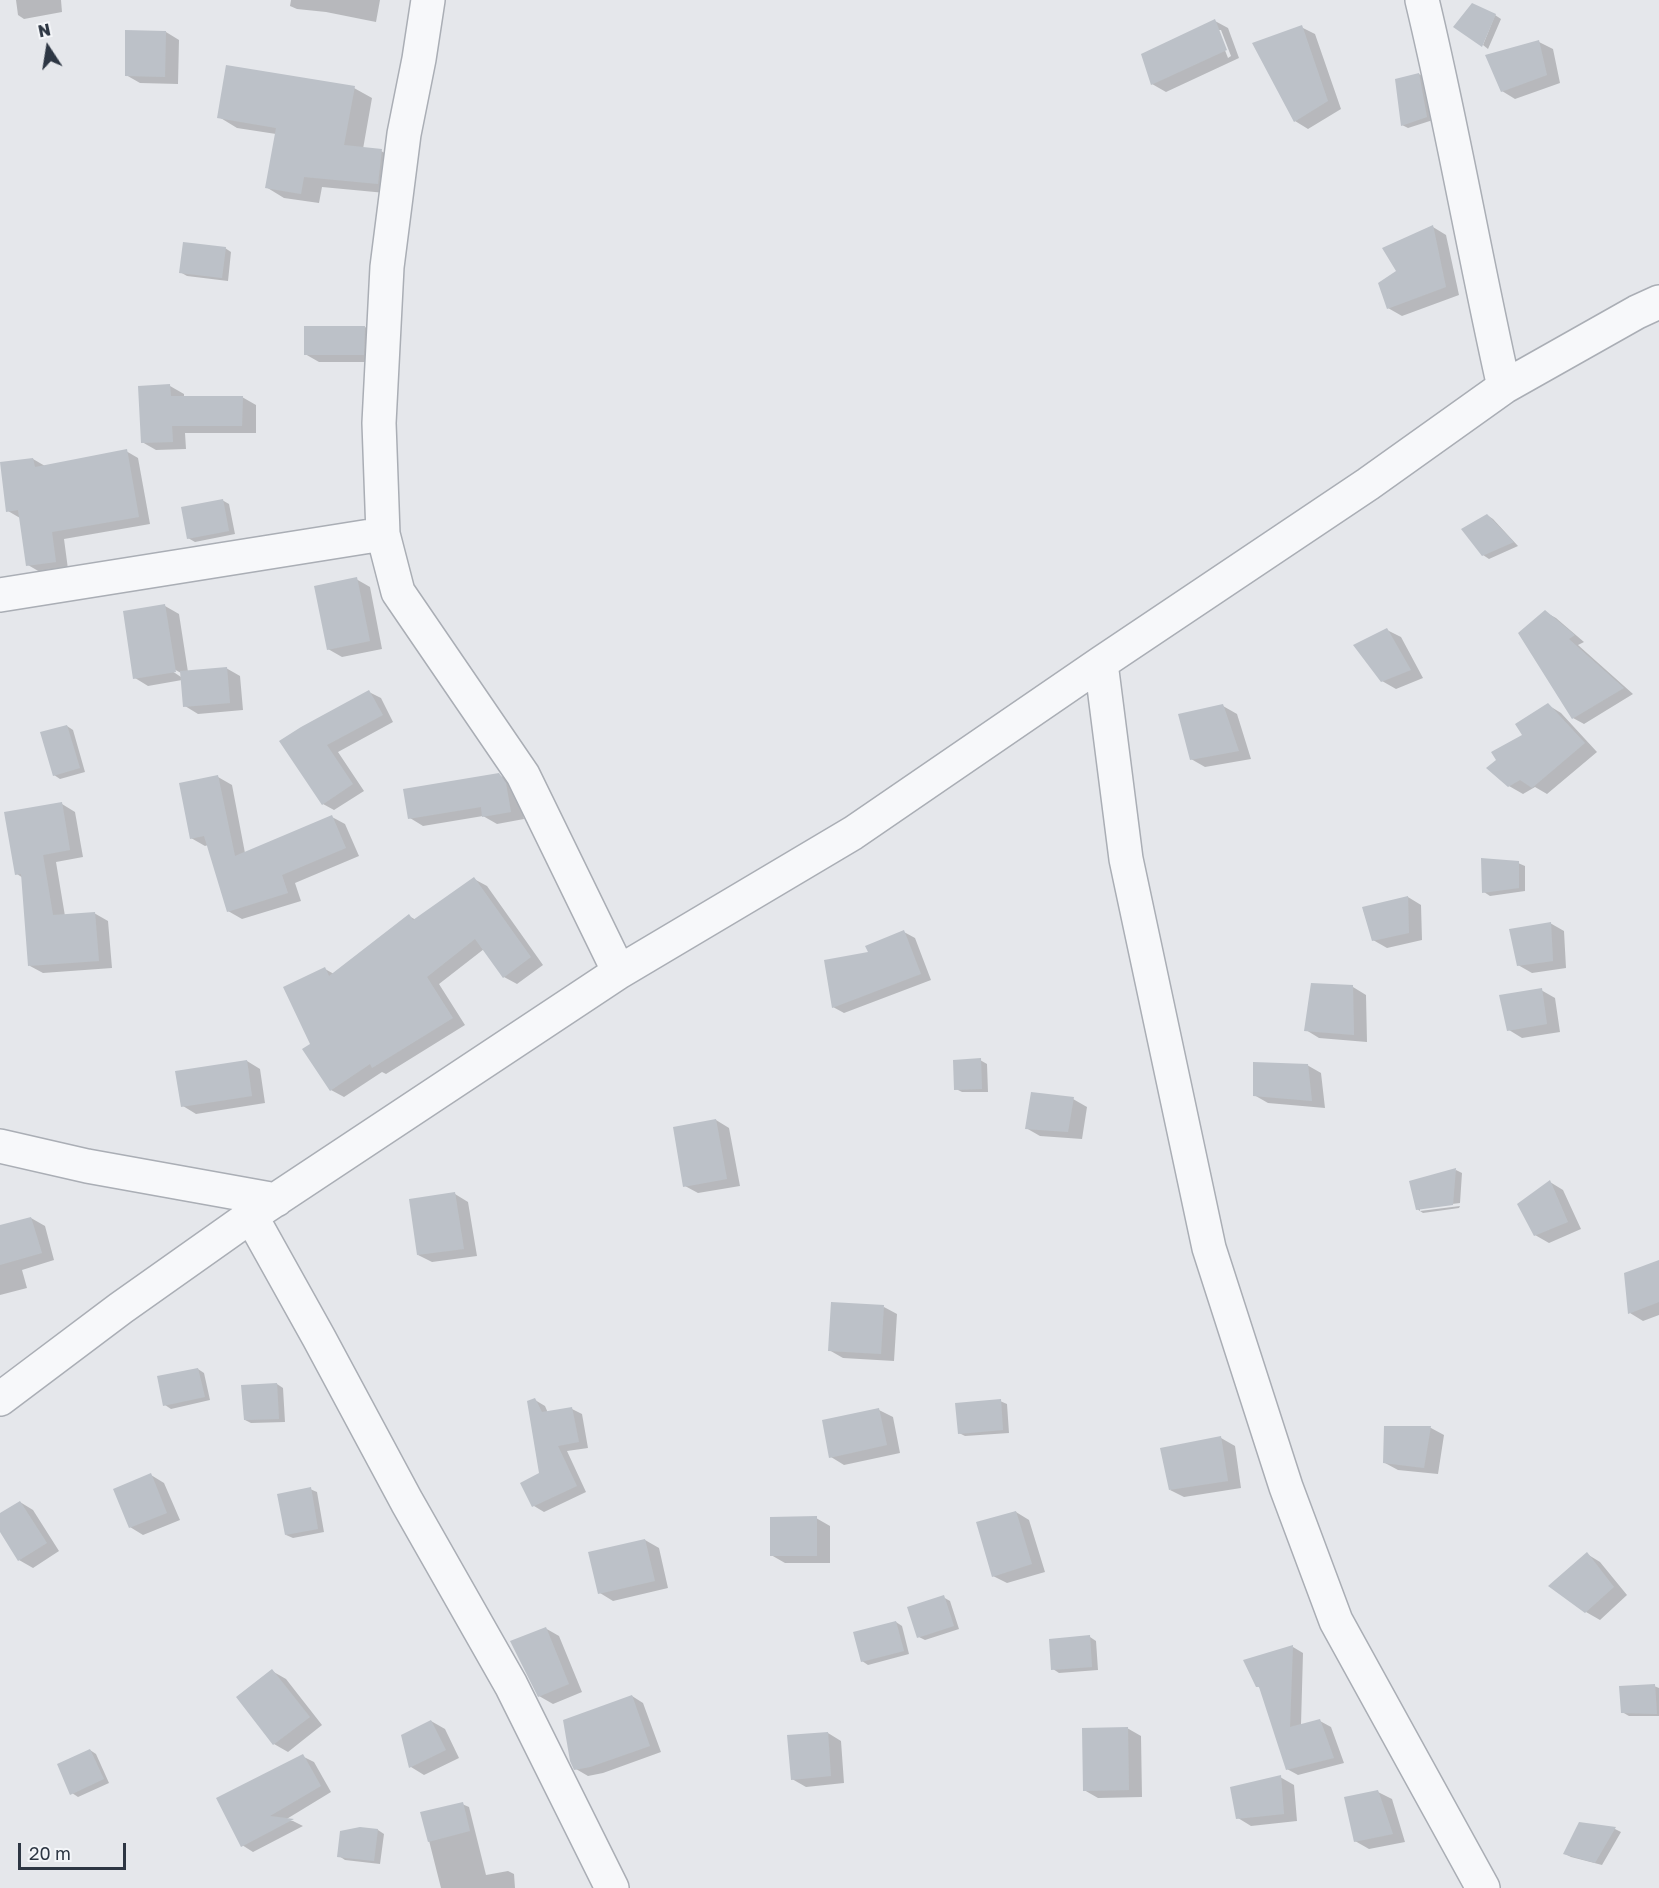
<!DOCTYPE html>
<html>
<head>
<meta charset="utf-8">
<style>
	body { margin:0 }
	#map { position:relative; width:1659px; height:1888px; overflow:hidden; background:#e5e7eb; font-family:"Golos Text",sans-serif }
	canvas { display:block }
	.north { position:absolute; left:18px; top:18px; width:60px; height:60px; -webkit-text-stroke:4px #f4f6f9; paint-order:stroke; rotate:348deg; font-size:16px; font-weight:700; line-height:24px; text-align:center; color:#2d3643 }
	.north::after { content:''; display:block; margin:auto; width:21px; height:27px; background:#2d3643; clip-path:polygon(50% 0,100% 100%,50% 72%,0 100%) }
	.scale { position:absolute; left:18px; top:1843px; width:108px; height:27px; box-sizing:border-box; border:3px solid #2d3643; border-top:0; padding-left:8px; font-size:18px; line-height:21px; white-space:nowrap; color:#2d3643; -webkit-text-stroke:4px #f4f6f9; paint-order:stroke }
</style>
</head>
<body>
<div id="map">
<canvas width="1659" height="1888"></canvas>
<div class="north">N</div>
<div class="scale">20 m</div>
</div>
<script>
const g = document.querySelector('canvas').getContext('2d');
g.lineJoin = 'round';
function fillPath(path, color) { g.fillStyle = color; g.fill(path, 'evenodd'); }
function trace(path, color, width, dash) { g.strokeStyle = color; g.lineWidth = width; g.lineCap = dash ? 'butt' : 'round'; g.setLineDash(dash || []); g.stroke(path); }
fillPath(new Path2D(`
	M 16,0 L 61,0 L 62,12 L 24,19 L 18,15 Z
	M 291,0 L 380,0 L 376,22 L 326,12 L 297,9 L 290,6 Z
	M 1495,15 L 1501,19 L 1488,49 L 1483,45 Z
	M 1215,21 L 1228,28 L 1239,58 L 1166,92 L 1152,84 ZM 1217,30 L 1221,30 L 1231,56 L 1228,58 Z
	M 1301,27 L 1315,34 L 1341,109 L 1308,129 L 1295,121 Z
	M 166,32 L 179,40 L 178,84 L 140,83 L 126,75 Z
	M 1539,42 L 1553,49 L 1560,83 L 1515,99 L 1502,91 Z
	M 1419,74 L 1425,78 L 1433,120 L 1408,128 L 1402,125 Z
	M 354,88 L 372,98 L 363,149 L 381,151 L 399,161 L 396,194 L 322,187 L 319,203 L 284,198 L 266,187 L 276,134 L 237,128 L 219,117 Z
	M 1433,227 L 1446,235 L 1459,295 L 1402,316 L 1388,308 Z
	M 225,248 L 231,252 L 228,281 L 187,276 L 180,272 Z
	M 365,327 L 378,335 L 377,362 L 319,362 L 305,354 Z
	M 170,386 L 184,394 L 184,397 L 242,397 L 256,405 L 256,433 L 185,433 L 186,449 L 156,450 L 142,442 Z
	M 126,451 L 138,458 L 150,524 L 64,539 L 68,569 L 40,572 L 28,565 L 20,518 L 8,511 L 33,459 L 45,466 Z
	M 222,500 L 229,504 L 235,534 L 195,542 L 188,538 Z
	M 1487,515 L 1493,519 L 1518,546 L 1489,559 L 1483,555 Z
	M 356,579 L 370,587 L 382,649 L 342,657 L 328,649 Z
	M 165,606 L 179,614 L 188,672 L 226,668 L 240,676 L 243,710 L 198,714 L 185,706 L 182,680 L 148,686 L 135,678 ZM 170,667 L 181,673 L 181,677 L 169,669 Z
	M 1545,612 L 1556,618 L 1584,642 L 1578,645 L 1633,694 L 1584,724 L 1573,718 Z
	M 1387,630 L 1401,637 L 1423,678 L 1396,689 L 1382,681 Z
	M 369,692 L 381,698 L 393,722 L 338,752 L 364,791 L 334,810 L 323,804 L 286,738 Z
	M 1548,705 L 1561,713 L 1597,752 L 1547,794 L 1535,787 L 1523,794 L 1509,786 L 1525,736 Z
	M 1223,706 L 1237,714 L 1251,759 L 1205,767 L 1191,759 Z
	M 67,726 L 73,730 L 85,772 L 60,779 L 54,775 Z
	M 499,775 L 513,783 L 519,792 L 524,819 L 497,824 L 483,816 L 423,826 L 410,818 Z
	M 218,777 L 232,785 L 245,853 L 332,817 L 345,824 L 359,856 L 295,883 L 301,901 L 242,919 L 228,911 L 208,845 L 205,846 L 191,838 Z
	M 62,804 L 75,812 L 83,857 L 56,862 L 65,916 L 94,913 L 108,921 L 112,968 L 43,973 L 30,966 L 23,878 L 17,874 Z
	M 1518,863 L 1525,866 L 1525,891 L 1490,896 L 1484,892 Z
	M 474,879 L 487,886 L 543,965 L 517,984 L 504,977 L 484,949 L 439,984 L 465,1025 L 386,1074 L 382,1072 L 344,1097 L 331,1090 L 312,1044 L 325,969 L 334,974 L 409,916 L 416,920 Z
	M 1408,897 L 1421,905 L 1422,940 L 1387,948 L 1373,940 L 1363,909 Z
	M 1550,923 L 1564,931 L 1566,968 L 1532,973 L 1518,965 Z
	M 904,932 L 915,938 L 931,980 L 844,1013 L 833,1007 L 870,953 Z
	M 1353,987 L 1366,995 L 1367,1042 L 1319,1038 L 1306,1030 Z
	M 1541,990 L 1555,998 L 1560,1032 L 1522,1038 L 1509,1030 Z
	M 980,1060 L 987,1064 L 988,1092 L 962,1092 L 956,1089 Z
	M 247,1061 L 260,1069 L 265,1103 L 196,1114 L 183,1106 Z
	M 1307,1065 L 1321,1073 L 1325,1108 L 1268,1103 L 1254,1095 Z
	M 1073,1099 L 1087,1107 L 1082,1139 L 1040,1136 L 1026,1128 Z
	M 716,1120 L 729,1128 L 740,1186 L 698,1193 L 685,1186 Z
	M 1456,1170 L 1462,1173 L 1460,1203 L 1420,1208 L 1420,1211 L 1460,1206 L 1459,1208 L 1423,1213 L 1417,1209 Z
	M 1550,1182 L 1563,1190 L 1581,1229 L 1549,1243 L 1535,1235 Z
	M 455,1194 L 468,1202 L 477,1256 L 432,1262 L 418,1255 Z
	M 31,1218 L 45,1226 L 54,1260 L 22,1270 L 27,1288 L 0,1295 L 0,1227 Z
	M 1659,1261 L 1659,1315 L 1643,1321 L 1630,1313 Z
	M 884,1307 L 897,1314 L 894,1361 L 843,1358 L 829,1350 Z
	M 198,1369 L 204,1373 L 210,1400 L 171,1409 L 165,1405 Z
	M 277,1384 L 283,1388 L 285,1422 L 251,1423 L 245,1420 Z
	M 535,1400 L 545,1406 L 548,1413 L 572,1409 L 582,1414 L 588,1448 L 567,1451 L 586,1492 L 544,1512 L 534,1506 L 522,1483 L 541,1474 Z
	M 1000,1401 L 1007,1404 L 1009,1433 L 965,1436 L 959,1433 Z
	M 879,1410 L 893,1417 L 900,1453 L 844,1465 L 831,1457 Z
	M 1385,1427 L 1431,1428 L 1444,1435 L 1438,1474 L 1398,1470 L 1385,1463 Z
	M 1221,1438 L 1235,1446 L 1241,1488 L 1184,1497 L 1170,1490 Z
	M 151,1475 L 164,1483 L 180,1520 L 143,1535 L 130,1527 Z
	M 310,1489 L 317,1492 L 324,1532 L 293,1538 L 286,1535 Z
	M 20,1502 L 33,1510 L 59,1551 L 33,1568 L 19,1560 L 0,1529 L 0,1514 Z
	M 1016,1512 L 1029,1520 L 1045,1572 L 1007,1583 L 993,1576 Z
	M 816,1518 L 830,1526 L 830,1563 L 785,1563 L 771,1555 Z
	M 645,1540 L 659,1548 L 668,1588 L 613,1601 L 600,1593 Z
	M 1587,1554 L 1600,1562 L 1627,1595 L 1600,1620 L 1586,1612 Z
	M 943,1597 L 950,1601 L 959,1629 L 925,1640 L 919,1637 Z
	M 896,1622 L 902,1626 L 909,1654 L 868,1665 L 862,1661 Z
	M 545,1628 L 559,1636 L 582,1692 L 553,1704 L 539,1696 Z
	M 1090,1637 L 1096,1641 L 1098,1670 L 1059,1673 L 1053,1669 L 1051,1640 Z
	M 1293,1647 L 1303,1653 L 1301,1725 L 1320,1721 L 1331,1727 L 1344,1763 L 1298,1775 L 1287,1769 L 1262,1689 L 1257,1686 Z
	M 272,1671 L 286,1679 L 322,1725 L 288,1752 L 274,1744 L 238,1698 Z
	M 1654,1686 L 1659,1688 L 1659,1716 L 1629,1716 L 1622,1712 Z
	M 632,1696 L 643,1703 L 661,1752 L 603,1773 L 588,1776 L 576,1769 Z
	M 431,1721 L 445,1729 L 459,1758 L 424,1775 L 411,1767 L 403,1736 Z
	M 1127,1728 L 1141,1736 L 1142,1797 L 1098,1798 L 1084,1790 Z
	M 828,1733 L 841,1741 L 844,1783 L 806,1787 L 792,1779 Z
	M 90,1750 L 96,1754 L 109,1783 L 78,1797 L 72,1793 Z
	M 302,1756 L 314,1762 L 331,1792 L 285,1820 L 293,1821 L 303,1826 L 253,1852 L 242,1845 Z
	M 1280,1777 L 1294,1785 L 1297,1821 L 1251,1826 L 1238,1818 Z
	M 1378,1792 L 1392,1799 L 1405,1842 L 1369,1849 L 1355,1841 Z
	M 462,1804 L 469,1807 L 486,1875 L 508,1871 L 514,1874 L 515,1888 L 441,1888 L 422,1813 Z
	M 1580,1824 L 1615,1829 L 1621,1832 L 1602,1865 L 1571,1857 L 1565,1854 Z
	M 360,1828 L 378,1830 L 384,1834 L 380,1864 L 345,1860 L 339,1856 Z`), '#0003');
fillPath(new Path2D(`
	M 1472,3 L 1496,14 L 1482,47 L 1453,27 Z
	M 1215,19 L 1227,50 L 1151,85 L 1141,54 Z
	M 1302,25 L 1328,101 L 1294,122 L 1252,43 Z
	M 125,30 L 166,31 L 165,77 L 125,76 Z
	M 1539,40 L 1547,75 L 1501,92 L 1485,55 Z
	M 226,65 L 355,86 L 344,145 L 382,149 L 378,184 L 304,177 L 301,194 L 265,188 L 276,128 L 217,118 Z
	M 1419,73 L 1427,117 L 1401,126 L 1395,79 Z
	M 1433,225 L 1446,287 L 1387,309 L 1378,283 L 1396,271 L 1382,248 Z
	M 183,242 L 226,247 L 222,278 L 179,273 Z
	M 304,326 L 365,326 L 364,355 L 304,355 Z
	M 170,384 L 171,396 L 243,396 L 242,426 L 172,426 L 173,442 L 141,443 L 138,386 Z
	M 127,449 L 139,517 L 52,532 L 56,562 L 26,566 L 18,510 L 6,512 L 0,462 L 33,458 L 35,467 Z
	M 223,499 L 229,531 L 187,539 L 181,507 Z
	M 1487,514 L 1514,542 L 1482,556 L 1461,529 Z
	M 357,577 L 370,641 L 327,650 L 314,586 Z
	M 165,604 L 176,672 L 133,679 L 123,611 Z
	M 1545,610 L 1575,635 L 1569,639 L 1624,688 L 1572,719 L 1518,633 Z
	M 1387,628 L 1411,670 L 1381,682 L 1353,645 Z
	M 227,667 L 230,703 L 183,707 L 180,671 Z
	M 369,690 L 383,715 L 327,745 L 353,784 L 322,805 L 279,741 L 301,727 Z
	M 1548,703 L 1585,743 L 1532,788 L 1520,780 L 1508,787 L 1486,768 L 1496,760 L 1491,752 L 1522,735 L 1515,724 Z
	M 1223,704 L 1239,751 L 1190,760 L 1178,714 Z
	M 67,725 L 80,768 L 53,776 L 40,732 Z
	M 499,773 L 506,783 L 511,812 L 482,817 L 481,807 L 408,819 L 403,789 Z
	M 218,775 L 235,856 L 332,815 L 346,848 L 282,875 L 288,893 L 227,912 L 204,836 L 190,839 L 179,783 Z
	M 62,802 L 70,850 L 43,855 L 53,915 L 95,912 L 99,961 L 28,966 L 21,874 L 15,875 L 4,812 Z
	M 1481,858 L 1519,861 L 1519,888 L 1482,893 Z
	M 474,877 L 531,957 L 503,978 L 475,939 L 427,977 L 453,1018 L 372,1068 L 370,1064 L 330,1091 L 302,1049 L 310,1044 L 283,987 L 325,967 L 329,976 L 409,914 L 413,920 Z
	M 1408,896 L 1409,933 L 1372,941 L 1362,907 Z
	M 1551,922 L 1553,961 L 1517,966 L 1509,929 Z
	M 904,930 L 921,974 L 832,1008 L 824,960 L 868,952 L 865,946 Z
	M 1311,983 L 1353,985 L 1354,1035 L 1304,1031 Z
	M 1542,988 L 1547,1024 L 1507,1031 L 1499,995 Z
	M 981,1058 L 982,1089 L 954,1090 L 953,1060 Z
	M 247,1060 L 252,1096 L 181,1107 L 175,1071 Z
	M 1253,1062 L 1308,1064 L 1312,1101 L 1253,1096 Z
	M 1031,1092 L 1074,1097 L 1068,1132 L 1025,1129 Z
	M 716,1119 L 727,1179 L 683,1187 L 673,1127 Z
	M 1456,1168 L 1453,1205 L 1416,1210 L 1409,1181 Z
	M 1550,1180 L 1568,1222 L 1534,1236 L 1517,1204 Z
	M 455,1192 L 464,1249 L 417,1255 L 409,1199 Z
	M 31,1217 L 42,1253 L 0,1265 L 0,1225 Z
	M 1659,1260 L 1659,1302 L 1628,1314 L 1624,1273 Z
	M 831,1302 L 884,1305 L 881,1354 L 828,1351 Z
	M 198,1368 L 205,1397 L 163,1406 L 157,1376 Z
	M 277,1383 L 279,1419 L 244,1420 L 241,1385 Z
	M 535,1398 L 542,1412 L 572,1407 L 579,1442 L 558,1446 L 577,1486 L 532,1507 L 520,1483 L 539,1473 L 527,1401 Z
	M 1001,1399 L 1003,1430 L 958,1434 L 955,1403 Z
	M 879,1408 L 887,1445 L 829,1458 L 822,1420 Z
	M 1384,1426 L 1431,1426 L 1424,1468 L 1383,1463 Z
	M 1221,1436 L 1228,1481 L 1169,1490 L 1160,1448 Z
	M 151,1473 L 167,1513 L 129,1528 L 113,1489 Z
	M 311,1487 L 318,1529 L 285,1535 L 277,1494 Z
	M 20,1501 L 47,1543 L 18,1561 L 0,1532 L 0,1513 Z
	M 1016,1511 L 1032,1564 L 992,1577 L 976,1522 Z
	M 817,1516 L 817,1556 L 770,1556 L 770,1517 Z
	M 645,1539 L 655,1581 L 598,1594 L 588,1552 Z
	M 1587,1552 L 1614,1587 L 1585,1613 L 1548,1586 Z
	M 944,1595 L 954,1626 L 917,1638 L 907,1607 Z
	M 896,1621 L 904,1651 L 861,1662 L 853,1632 Z
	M 546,1627 L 569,1684 L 538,1697 L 510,1641 Z
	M 1090,1635 L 1092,1667 L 1051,1670 L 1049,1639 Z
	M 1293,1645 L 1290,1727 L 1320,1719 L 1334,1758 L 1286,1770 L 1259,1687 L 1256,1687 L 1243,1660 Z
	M 272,1669 L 310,1717 L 273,1745 L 236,1697 Z
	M 1655,1684 L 1657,1714 L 1621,1713 L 1619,1686 Z
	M 632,1695 L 650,1746 L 590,1767 L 574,1770 L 570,1761 L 563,1720 Z
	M 431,1720 L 446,1750 L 409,1768 L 401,1735 Z
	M 1128,1727 L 1129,1790 L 1083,1791 L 1082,1728 Z
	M 828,1732 L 831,1776 L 791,1780 L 787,1735 Z
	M 90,1749 L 104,1779 L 70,1795 L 57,1764 Z
	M 303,1754 L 321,1786 L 270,1816 L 294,1819 L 241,1847 L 216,1798 Z
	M 1281,1775 L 1284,1814 L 1236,1819 L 1230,1787 Z
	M 1378,1790 L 1393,1834 L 1354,1842 L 1344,1797 Z
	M 463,1802 L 470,1831 L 428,1842 L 420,1812 Z
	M 1579,1822 L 1616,1827 L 1595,1863 L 1563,1854 Z
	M 360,1827 L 378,1829 L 374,1861 L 337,1857 L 340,1831 Z`), '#bcc1c8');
const minor = new Path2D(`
	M 428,0 L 419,59 L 404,134 L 387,267 L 379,423 L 383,534 L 398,592 L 523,775 L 619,972
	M 1422,0 C 1453,128 1475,259 1504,387
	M 0,595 L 383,534
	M 1101,663 L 1126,859 L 1209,1248 L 1286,1487 L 1336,1621 L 1483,1888
	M 0,1146 L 87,1166 L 276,1200
	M 251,1216 L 319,1338 L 407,1502 L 511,1685 L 612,1888
	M 0,1399 L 121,1308 L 251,1216 L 619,972 L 853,833 L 1101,663 L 1368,484 L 1504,387 L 1637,312 L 1659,302`);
trace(minor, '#aaaeb5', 36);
trace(minor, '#f7f8fa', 33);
</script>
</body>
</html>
